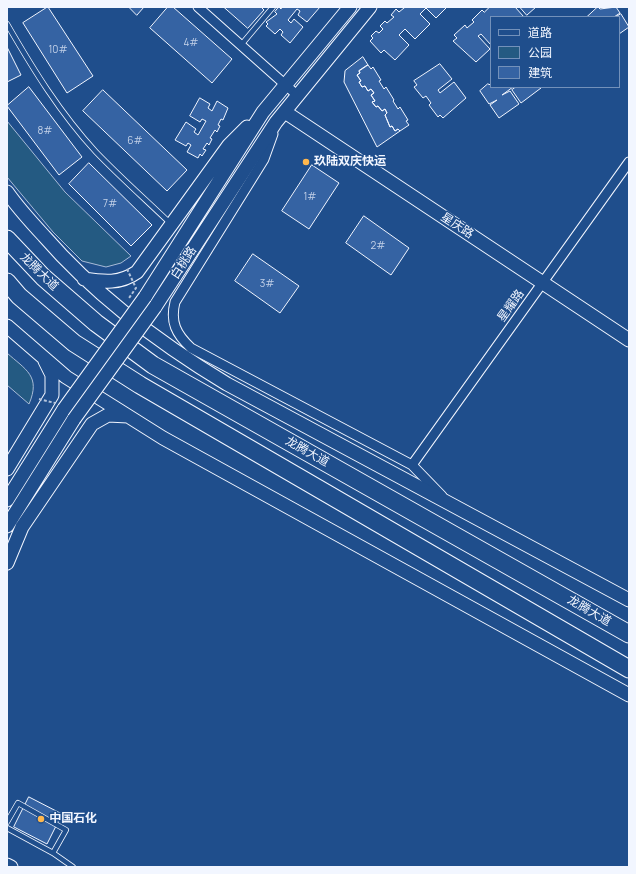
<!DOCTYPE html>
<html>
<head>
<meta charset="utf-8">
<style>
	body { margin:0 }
	#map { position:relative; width:636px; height:874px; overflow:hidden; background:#1f4e8c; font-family:Manrope,"Noto Sans SC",sans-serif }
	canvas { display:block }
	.frame { position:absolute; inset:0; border:8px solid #f2f6ff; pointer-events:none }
	.legend { position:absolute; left:490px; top:16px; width:130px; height:72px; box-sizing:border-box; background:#1f4e8c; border:1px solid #7391ba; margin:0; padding:5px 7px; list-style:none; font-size:12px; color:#f2f6ff }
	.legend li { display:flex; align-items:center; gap:8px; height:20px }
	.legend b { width:20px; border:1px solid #7391ba }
</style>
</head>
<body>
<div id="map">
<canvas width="636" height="874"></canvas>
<div class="frame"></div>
<ul class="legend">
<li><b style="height:5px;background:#1f4e8c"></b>道路</li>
<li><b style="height:11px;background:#245a82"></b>公园</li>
<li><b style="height:11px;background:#3563a3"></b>建筑</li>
</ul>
</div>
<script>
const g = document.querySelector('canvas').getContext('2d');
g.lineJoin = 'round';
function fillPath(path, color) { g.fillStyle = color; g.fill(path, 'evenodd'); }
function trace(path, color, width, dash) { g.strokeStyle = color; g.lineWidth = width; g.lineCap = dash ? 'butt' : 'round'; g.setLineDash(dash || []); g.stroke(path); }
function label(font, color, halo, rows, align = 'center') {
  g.font = font + ' Manrope,"Noto Sans SC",sans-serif'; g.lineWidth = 3; g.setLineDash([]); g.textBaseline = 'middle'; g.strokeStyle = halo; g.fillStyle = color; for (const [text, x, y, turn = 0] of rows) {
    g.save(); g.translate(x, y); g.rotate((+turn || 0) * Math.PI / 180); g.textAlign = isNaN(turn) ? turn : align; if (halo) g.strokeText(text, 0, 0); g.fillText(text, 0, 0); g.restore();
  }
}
const green = new Path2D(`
	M 7,121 L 65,192 L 131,256 L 121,263 L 106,267 L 82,261 L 53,232 L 7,177 Z
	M 7,353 C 26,370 41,376 29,404 L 7,385 Z`);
fillPath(green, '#245a82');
trace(green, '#a8bbd7', 1);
const building = new Path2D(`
	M 48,7 L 93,76 L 67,93 L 23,23 Z
	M 129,7 L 144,7 L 137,15 Z
	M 168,7 L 173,7 L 232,59 L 212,83 L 150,28 Z
	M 224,7 L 261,7 L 264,10 L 248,28 Z
	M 279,7 L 281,9 L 282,7 L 320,7 L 307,22 L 298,15 L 300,11 L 297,9 L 288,20 L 291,23 L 294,19 L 303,27 L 290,43 L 281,35 L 283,32 L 280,29 L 275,34 L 266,26 L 268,24 L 266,22 L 277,14 L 275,12 Z
	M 402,7 L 447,7 L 436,18 L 426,8 L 420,14 L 430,24 L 415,39 L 405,29 L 399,35 L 409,45 L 395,60 L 384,50 L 381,53 L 370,41 L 373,38 L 371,36 L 376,31 L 379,33 L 383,29 L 380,26 L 385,21 L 387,23 L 394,17 L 391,15 L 396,9 L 399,12 L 404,8 Z
	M 490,7 L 515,7 L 524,17 L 491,17 L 491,45 L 481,34 L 478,36 L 490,49 L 476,62 L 453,41 L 457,38 L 454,35 L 465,25 L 467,28 L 474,22 L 472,20 L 482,10 L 484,12 Z
	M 520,7 L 536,7 L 527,15 Z
	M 598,7 L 600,9 L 616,7 L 620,13 L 614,17 L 587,17 Z
	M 621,14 L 629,27 L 619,34 L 619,17 L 616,17 Z
	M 7,47 L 21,75 L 7,82 Z
	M 363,57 L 368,65 L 359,71 L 360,73 L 357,75 L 361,81 L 359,82 L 362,87 L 365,86 L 368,91 L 371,89 L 374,93 L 371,95 L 375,101 L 372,102 L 376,107 L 378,106 L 382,111 L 385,109 L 387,113 L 385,115 L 390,127 L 392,126 L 395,131 L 398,129 L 400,131 L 377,147 L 344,82 L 345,71 Z
	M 440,64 L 452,79 L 438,90 L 440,93 L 454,82 L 466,98 L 443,118 L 440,115 L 438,117 L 429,105 L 431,103 L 426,96 L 423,98 L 414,87 L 417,85 L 414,81 Z
	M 368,65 L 371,69 L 373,67 L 381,80 L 379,81 L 384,89 L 386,87 L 394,100 L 393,101 L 398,109 L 400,107 L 408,120 L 406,121 L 409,125 L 400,131 L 398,129 L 395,131 L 392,126 L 390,127 L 385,115 L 387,113 L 385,109 L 382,111 L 378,106 L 376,107 L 372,102 L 375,101 L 371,95 L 374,93 L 371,89 L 368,91 L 365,86 L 362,87 L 359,82 L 361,81 L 357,75 L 360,73 L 359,71 Z
	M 488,84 L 491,85 L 491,87 L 513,87 L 502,95 L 510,91 L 519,104 L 499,118 L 490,105 L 497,100 L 489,104 L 480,91 Z
	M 29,87 L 82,157 L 59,175 L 7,106 Z
	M 516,87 L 541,87 L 541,88 L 521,103 L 512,90 Z
	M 103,90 L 187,170 L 167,191 L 83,111 Z
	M 200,98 L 210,104 L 208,108 L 212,111 L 217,101 L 228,108 L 223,120 L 221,119 L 218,125 L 220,126 L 217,132 L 215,130 L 210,138 L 212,139 L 209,145 L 207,143 L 203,149 L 206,150 L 202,156 L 200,154 L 198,158 L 187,152 L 191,145 L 188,143 L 186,146 L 175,140 L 186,122 L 196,129 L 194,132 L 198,135 L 206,121 L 202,119 L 200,122 L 190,116 Z
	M 89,163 L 152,225 L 131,246 L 69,184 Z
	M 312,165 L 339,183 L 309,229 L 282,211 Z
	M 364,216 L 409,248 L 391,275 L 346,243 Z
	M 253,254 L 299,286 L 280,313 L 235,281 Z
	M 29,797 L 62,814 L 47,844 L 14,827 Z`);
fillPath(building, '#3563a3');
trace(building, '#f2f6ff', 1);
const lane = new Path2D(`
	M 7,24 C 33,69 60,113 96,152 C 120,177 146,200 171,224
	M 241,45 L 273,7
	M 7,822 L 18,803 L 66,830 L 53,853
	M 7,828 L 53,853 L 73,867`);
const street = new Path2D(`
	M 198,7 L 298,96
	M 273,134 L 264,159 L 175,302 C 170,322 176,334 191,348 L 412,465 L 442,496
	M 412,465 L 629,162`);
const secondary = new Path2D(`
	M 285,112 L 629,340
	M 7,192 C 18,208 31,222 44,236 C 96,296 159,343 227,384 L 629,600
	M 84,279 C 104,282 120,284 137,272 L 229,145 L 247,127
	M 145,297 L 263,112 L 350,7
	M 155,307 L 276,122 L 370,7
	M 7,326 L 66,377 L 163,438 L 629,695
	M 7,469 L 52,395 L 52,375 L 45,361
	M 7,500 L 64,409
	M 7,526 L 74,419
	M 7,563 L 22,527 L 92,424 L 108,415 L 128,416
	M 7,865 L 11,867`);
const highway = new Path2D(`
	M 7,239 L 43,277 L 96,323 L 153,365 L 629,634
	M 7,282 L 19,296 L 74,343 L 140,385 L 629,669`);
trace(lane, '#f2f6ff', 6);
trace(street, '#f2f6ff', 11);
trace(secondary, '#f2f6ff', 15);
trace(highway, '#f2f6ff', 19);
trace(lane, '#1f4e8c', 4.5);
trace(street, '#1f4e8c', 9);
trace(secondary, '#1f4e8c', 13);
trace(highway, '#1f4e8c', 17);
const secondaryBridge = new Path2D(`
	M 64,409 L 145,297
	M 74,419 L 155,307`);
trace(secondaryBridge, '#f2f6ff', 15, []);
trace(new Path2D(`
	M 127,269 L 136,288 L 129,298
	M 39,399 L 55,403`), '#b3c4dc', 2, [3, 2]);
trace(secondaryBridge, '#1f4e8c', 13);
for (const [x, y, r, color] of [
	[306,162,4,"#ffb74d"],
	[41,819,4,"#ffb74d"]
]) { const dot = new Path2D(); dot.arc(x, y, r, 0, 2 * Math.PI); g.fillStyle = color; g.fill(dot); trace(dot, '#1f4e8c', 1.5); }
label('10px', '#c3d1e8', null, [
	["4#",191,43],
	["10#",58,50],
	["8#",45,131],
	["6#",135,141],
	["1#",310,197],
	["7#",110,204],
	["2#",378,246],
	["3#",267,284]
]);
label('bold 12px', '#f2f6ff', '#1f4e8c', [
	["玖陆双庆快运",314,162],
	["中国石化",49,819]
], 'left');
label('12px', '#f2f6ff', '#1f4e8c', [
	["星庆路",457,226,33],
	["白桃路",184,263,-57],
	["龙腾大道",39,272,44],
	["星耀路",511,306,-54],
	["龙腾大道",307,452,29],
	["龙腾大道",589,611,30]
]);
</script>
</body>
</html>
